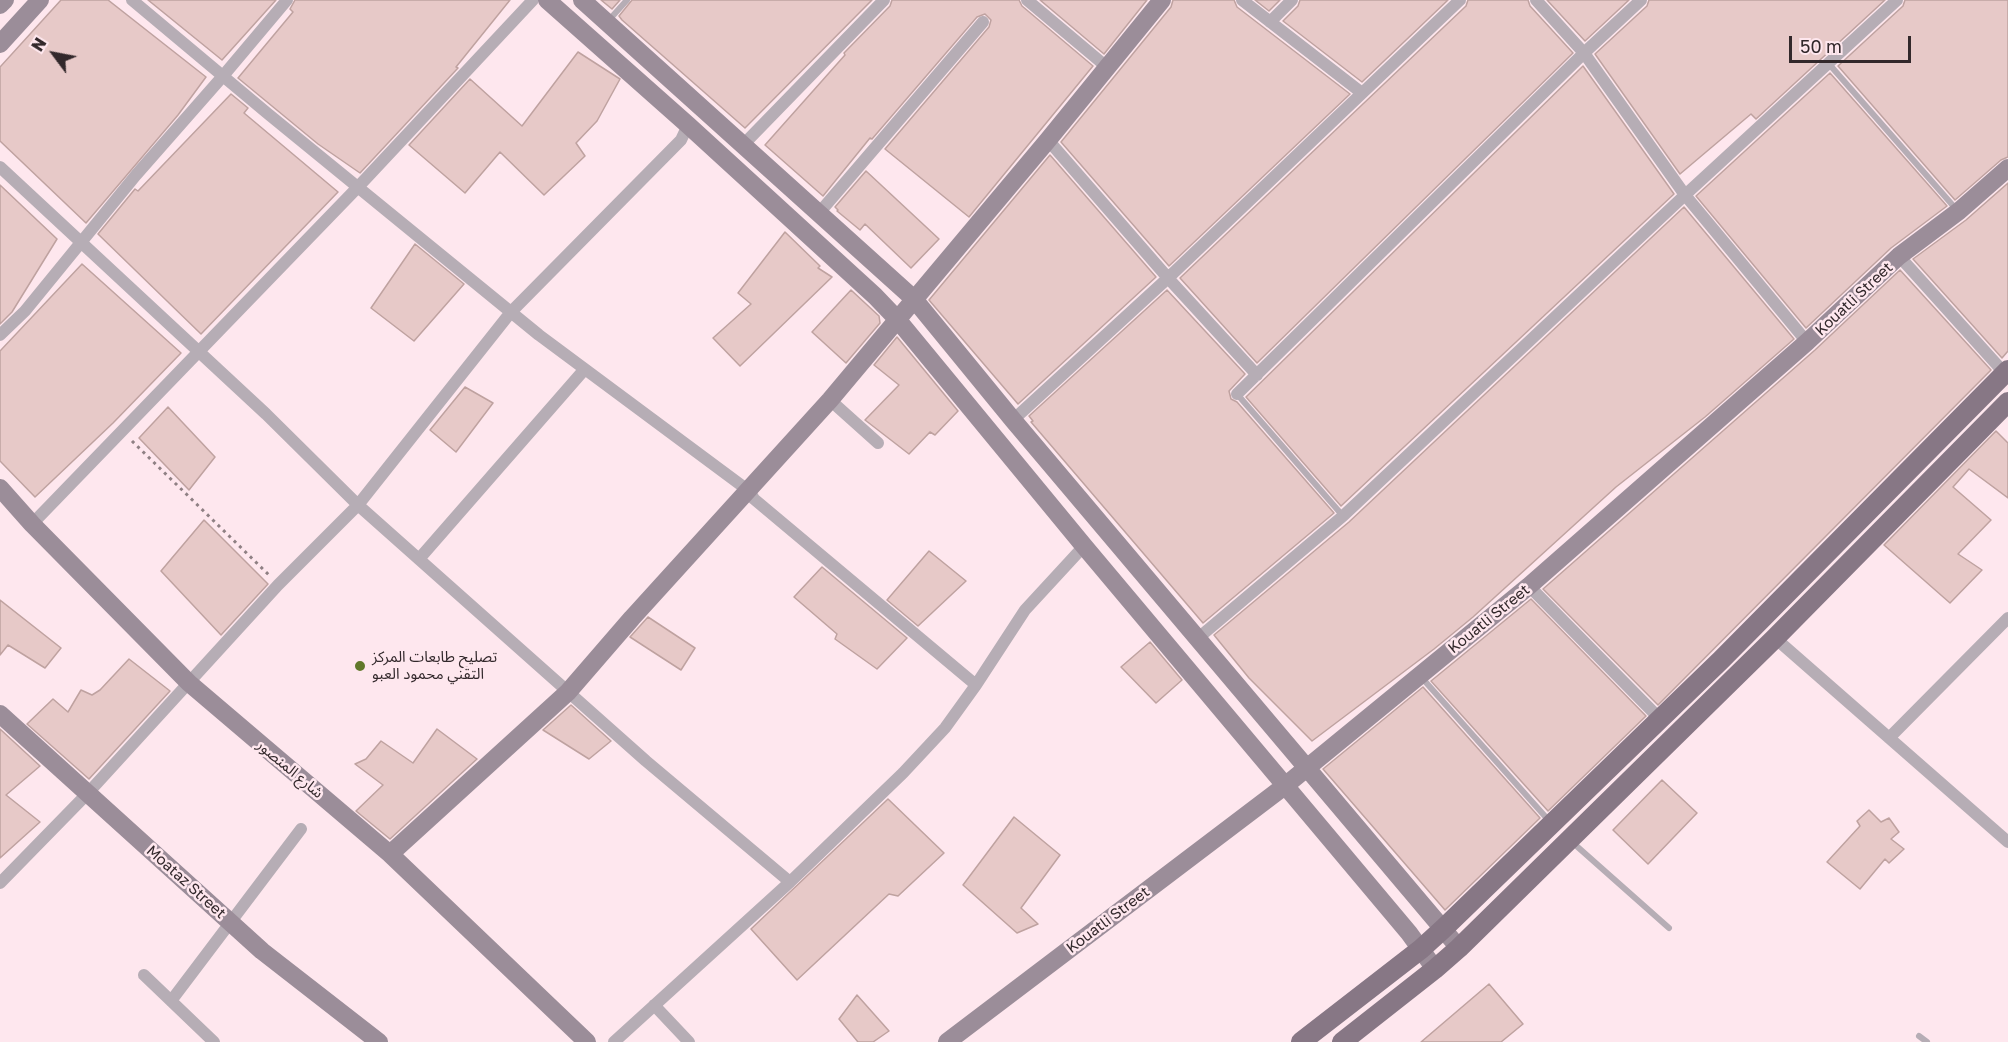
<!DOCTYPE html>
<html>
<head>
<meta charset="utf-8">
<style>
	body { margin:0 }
	#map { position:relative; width:2008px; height:1042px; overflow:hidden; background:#fee7ee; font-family:"Golos Text",sans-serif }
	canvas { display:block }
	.north { position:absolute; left:24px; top:24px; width:60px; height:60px; -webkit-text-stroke:4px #fee7ee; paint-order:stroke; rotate:302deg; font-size:16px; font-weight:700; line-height:24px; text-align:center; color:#32282b }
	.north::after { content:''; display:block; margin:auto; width:21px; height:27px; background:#32282b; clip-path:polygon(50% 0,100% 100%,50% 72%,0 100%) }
	.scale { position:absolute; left:1789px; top:36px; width:122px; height:27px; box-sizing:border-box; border:3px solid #32282b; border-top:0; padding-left:8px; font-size:18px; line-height:21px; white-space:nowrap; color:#32282b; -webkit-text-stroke:4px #fee7ee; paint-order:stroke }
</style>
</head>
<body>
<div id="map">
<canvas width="2008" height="1042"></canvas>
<div class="north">N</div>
<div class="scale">50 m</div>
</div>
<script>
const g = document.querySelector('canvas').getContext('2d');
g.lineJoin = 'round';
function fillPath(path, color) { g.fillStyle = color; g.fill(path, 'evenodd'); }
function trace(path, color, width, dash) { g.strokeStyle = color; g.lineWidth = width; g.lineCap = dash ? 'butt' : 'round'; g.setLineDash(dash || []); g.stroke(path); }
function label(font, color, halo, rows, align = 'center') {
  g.font = font + ' "Golos Text","Noto Sans Arabic",sans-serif'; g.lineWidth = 5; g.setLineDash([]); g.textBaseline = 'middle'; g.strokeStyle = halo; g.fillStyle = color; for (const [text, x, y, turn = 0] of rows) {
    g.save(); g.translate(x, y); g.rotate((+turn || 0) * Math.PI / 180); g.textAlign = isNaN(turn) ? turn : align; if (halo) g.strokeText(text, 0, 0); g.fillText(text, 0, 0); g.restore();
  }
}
const building = new Path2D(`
	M 61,0 L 108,0 L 206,77 L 178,115 L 86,223 L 0,141 L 0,67 Z
	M 148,0 L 276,0 L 222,60 Z
	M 295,0 L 510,0 L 456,67 L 458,68 L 360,173 L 318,144 L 238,78 L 293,12 L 290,9 Z
	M 601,0 L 620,0 L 612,9 Z
	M 632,0 L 872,0 L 745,128 L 622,20 L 619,16 Z
	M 892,0 L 1019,0 L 1022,6 L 1093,66 L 969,217 L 885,149 L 989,27 L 991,20 L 985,14 L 977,17 L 872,139 L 870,138 L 823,196 L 765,145 L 845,55 L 844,53 L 890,6 Z
	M 1040,0 L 1147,0 L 1104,54 Z
	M 1173,0 L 1234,0 L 1237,7 L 1350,94 L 1169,266 L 1061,142 L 1171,7 Z
	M 1255,0 L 1280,0 L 1269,11 Z
	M 1300,0 L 1448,0 L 1362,82 L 1283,21 L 1298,6 Z
	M 1468,0 L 1528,0 L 1530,6 L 1573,53 L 1257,363 L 1180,278 L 1466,6 Z
	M 1547,0 L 1629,0 L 1585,41 Z
	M 1649,0 L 1885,0 L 1756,119 L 1751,114 L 1680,174 L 1595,54 L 1647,6 Z
	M 1905,0 L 2008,0 L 2008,157 L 2001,160 L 1955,200 L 1838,66 L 1903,6 Z
	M 578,52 L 620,79 L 597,121 L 576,143 L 585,156 L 544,195 L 500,152 L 465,193 L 409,145 L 470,79 L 522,126 Z
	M 1583,66 L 1674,194 L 1341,506 L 1246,397 Z
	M 1830,73 L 1947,206 L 1891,248 L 1806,328 L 1696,196 Z
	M 231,94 L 248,108 L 244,113 L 338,192 L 201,334 L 98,234 L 135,189 L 138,191 Z
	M 1050,155 L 1156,277 L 1018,404 L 929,300 Z
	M 866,171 L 939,239 L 911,268 L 865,224 L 860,230 L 837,211 L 838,210 L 835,207 Z
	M 2008,183 L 2008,351 L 2002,358 L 1913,259 L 1966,220 Z
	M 0,185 L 57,239 L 12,312 L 0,324 Z
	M 1684,207 L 1794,339 L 1705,417 L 1616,487 L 1473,617 L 1434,649 L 1312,741 L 1249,678 L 1214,635 L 1349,522 Z
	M 785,232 L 820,266 L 818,268 L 832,277 L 740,366 L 713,338 L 751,304 L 738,293 Z
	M 415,244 L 464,284 L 414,341 L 371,308 Z
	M 82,264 L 181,353 L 113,423 L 35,497 L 0,461 L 0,351 Z
	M 1900,270 L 1991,370 L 1658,705 L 1543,589 L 1815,350 Z
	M 851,290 L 879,316 L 880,323 L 846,363 L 812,332 Z
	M 1167,290 L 1245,374 L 1229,391 L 1231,399 L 1237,402 L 1334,513 L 1203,623 L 1031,422 L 1033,421 L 1029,416 Z
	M 897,337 L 958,411 L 935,435 L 930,432 L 909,454 L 865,420 L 899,385 L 874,365 Z
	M 465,387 L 493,403 L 456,452 L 430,430 Z
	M 168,407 L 215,457 L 189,490 L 139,438 Z
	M 1996,431 L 2008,443 L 2008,498 L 1969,469 L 1953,487 L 1991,520 L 1958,554 L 1982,570 L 1950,603 L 1884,545 Z
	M 204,520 L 268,584 L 221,635 L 161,571 Z
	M 929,551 L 966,581 L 918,626 L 887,600 Z
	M 822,567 L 907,638 L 877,669 L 835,639 L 837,634 L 794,597 Z
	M 1531,599 L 1646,716 L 1548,811 L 1431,681 Z
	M 0,600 L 61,648 L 45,668 L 8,645 L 0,655 Z
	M 648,617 L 695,648 L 681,670 L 630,637 Z
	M 1150,642 L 1182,680 L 1156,703 L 1121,667 Z
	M 129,659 L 170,691 L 89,779 L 27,724 L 53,699 L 68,712 L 81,690 L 92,695 L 100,690 Z
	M 1423,687 L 1540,818 L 1445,910 L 1323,769 Z
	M 571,705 L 611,741 L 589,759 L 543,730 Z
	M 0,729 L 40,766 L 6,795 L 40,822 L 0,858 Z
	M 437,729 L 477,759 L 390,839 L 356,811 L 383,785 L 355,764 L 366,759 L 381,741 L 413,763 Z
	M 1662,780 L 1697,813 L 1648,864 L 1613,830 Z
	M 888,799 L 944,853 L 898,896 L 889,894 L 797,980 L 751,929 Z
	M 1869,810 L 1881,822 L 1889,818 L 1899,832 L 1891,839 L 1904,849 L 1889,863 L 1885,859 L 1860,889 L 1827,862 L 1860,826 L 1857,821 Z
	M 1014,817 L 1060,855 L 1021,908 L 1038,924 L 1017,933 L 963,885 Z
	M 1489,984 L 1523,1024 L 1501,1042 L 1421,1042 Z
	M 857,995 L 889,1031 L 873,1042 L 858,1042 L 839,1019 Z`);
fillPath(building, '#e7c9c8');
trace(building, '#bfa2a0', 1.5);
trace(new Path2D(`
	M 132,441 L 269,575`), '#8f8084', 3, [3, 4.5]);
trace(new Path2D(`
	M 609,20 L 627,0
	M 1829,64 L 1956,209
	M 1237,394 L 1343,516
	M 1422,678 L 1551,823
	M 1572,842 L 1669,928
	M 1919,1036 L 1927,1042`), '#b6adb5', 6);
trace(new Path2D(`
	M 132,0 L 267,113 L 539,335 L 749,491 L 754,499 L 976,685
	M 1027,0 L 1108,68
	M 1242,0 L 1362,93
	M 1536,0 L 1584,53 L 1685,195 L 1807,342
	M 1270,22 L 1292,0
	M 1048,140 L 1168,278 L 1257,375
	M 743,145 L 884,0
	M 0,167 L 266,414 L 358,505 L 646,761 L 790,882
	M 819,213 L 983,22
	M 1899,256 L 2008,377
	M 0,335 L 25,311 L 136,175 L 223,76 L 287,0
	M 1237,394 L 1584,53 L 1641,0
	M 830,400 L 878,443
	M 1013,420 L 1168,278 L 1460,0
	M 32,524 L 358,187 L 533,0
	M 419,559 L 584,370
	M 1529,586 L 1660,719
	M 1775,638 L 2008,842
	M 1197,639 L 1343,516 L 1685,195 L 1897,0
	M 1889,738 L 2008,618
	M 0,883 L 88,793 L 278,585 L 358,505 L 511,312 L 681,140 L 688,125
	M 144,975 L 214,1042
	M 171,1001 L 301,829
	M 654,1005 L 689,1042
	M 614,1042 L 790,882 L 903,773 L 945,728 L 976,685 L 1025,610 L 1084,546`), '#b6adb5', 12);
trace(new Path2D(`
	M 547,0 L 688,125 L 875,296 L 897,319 L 1084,546 L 1409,933 L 1435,969
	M 582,0 L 914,299 L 1013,420 L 1459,948
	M 0,5 L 5,0
	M 0,44 L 40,0
	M 0,488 L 32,524 L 189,683 L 390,854 L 587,1042
	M 0,714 L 262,951 L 379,1042
	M 390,854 L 568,692 L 632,618 L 830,400 L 1048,140 L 1162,0
	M 947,1042 L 1286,785 L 1529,586 L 1807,342 L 1899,256 L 1959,211 L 2008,168`), '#9b8d99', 18);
trace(new Path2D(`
	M 1301,1042 L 1421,949 L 1443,929 L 1721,660 L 2008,370
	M 1342,1042 L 1435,969 L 1459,948 L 1775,638 L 2008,402`), '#877785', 20);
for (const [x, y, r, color] of [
	[360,666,6,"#61782a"]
]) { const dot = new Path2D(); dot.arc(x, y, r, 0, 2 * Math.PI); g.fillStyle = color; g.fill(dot); trace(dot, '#fee7ee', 2); }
label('15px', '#32282b', '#fee7ee', [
	["Kouatli Street",1854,299,-43],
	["Kouatli Street",1489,619,-39],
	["شارع المنصور",290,769,40],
	["Moataz Street",186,882,42],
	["Kouatli Street",1108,920,-37]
]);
label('15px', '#32282b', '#fee7ee', [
	["تصليح طابعات المركز",372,657],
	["التقني محمود العبو",372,674]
], 'left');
</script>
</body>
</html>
